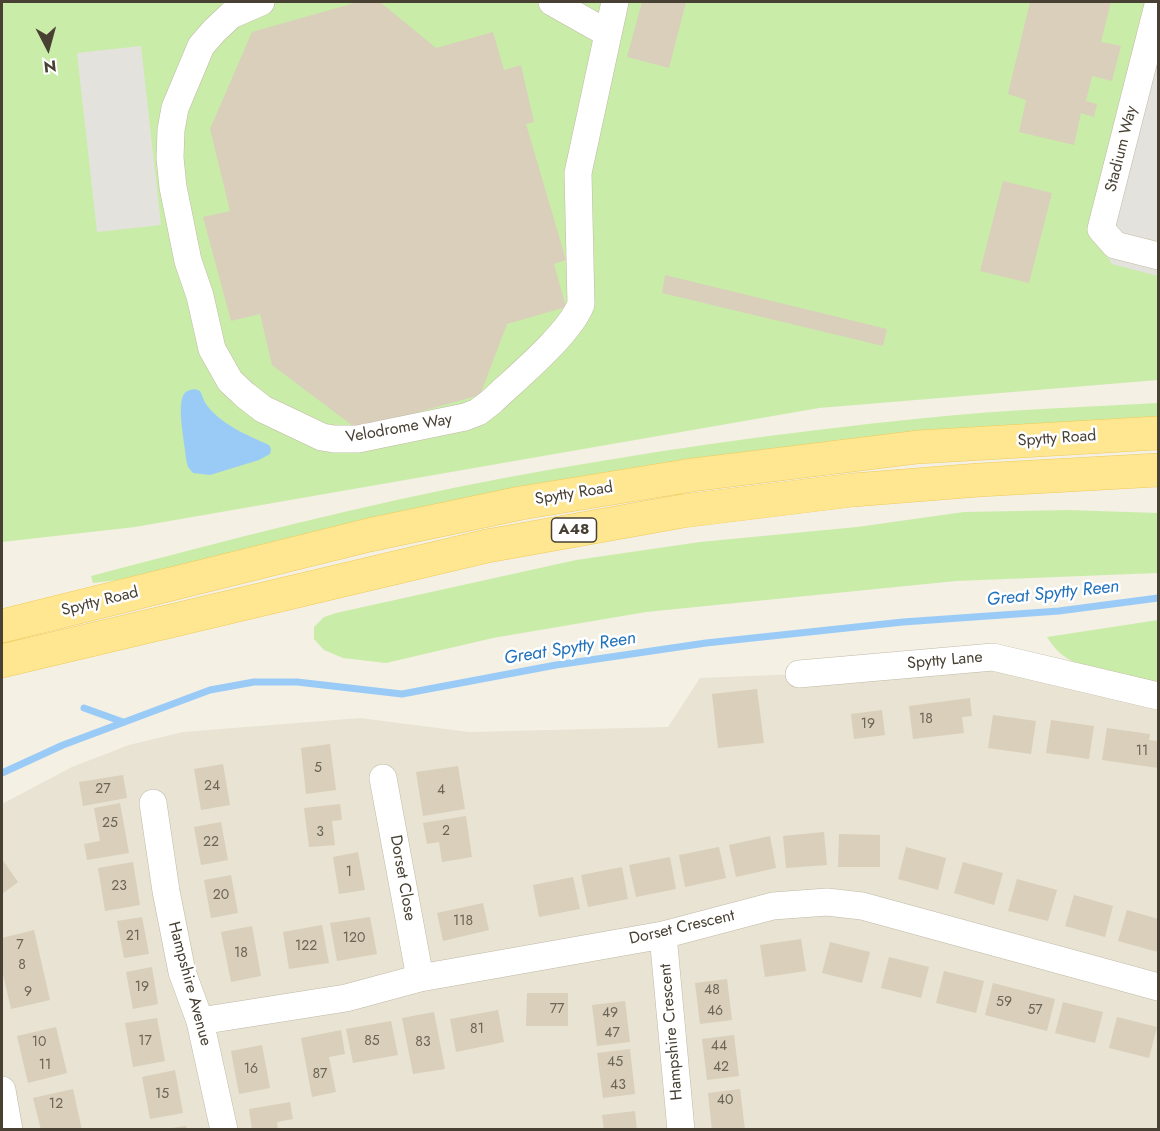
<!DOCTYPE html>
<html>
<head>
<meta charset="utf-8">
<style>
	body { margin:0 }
	#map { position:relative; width:1160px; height:1131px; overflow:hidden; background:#f4f0e4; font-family:Jost,sans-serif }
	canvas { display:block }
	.frame { position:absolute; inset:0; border:3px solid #474033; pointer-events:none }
	.north { position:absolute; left:18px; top:18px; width:60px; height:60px; -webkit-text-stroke:4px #fff; paint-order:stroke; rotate:174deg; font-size:16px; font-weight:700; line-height:24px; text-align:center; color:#474033 }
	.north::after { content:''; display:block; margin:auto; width:21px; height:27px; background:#474033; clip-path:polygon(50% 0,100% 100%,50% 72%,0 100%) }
</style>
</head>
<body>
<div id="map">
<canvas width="1160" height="1131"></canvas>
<div class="frame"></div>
<div class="north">N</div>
</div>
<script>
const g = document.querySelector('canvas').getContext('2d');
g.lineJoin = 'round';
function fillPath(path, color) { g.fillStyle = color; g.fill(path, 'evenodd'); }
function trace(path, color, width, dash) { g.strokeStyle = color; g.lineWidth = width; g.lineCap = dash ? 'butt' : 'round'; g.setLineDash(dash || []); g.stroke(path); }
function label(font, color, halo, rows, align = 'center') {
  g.font = font + ' Jost,sans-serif'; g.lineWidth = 5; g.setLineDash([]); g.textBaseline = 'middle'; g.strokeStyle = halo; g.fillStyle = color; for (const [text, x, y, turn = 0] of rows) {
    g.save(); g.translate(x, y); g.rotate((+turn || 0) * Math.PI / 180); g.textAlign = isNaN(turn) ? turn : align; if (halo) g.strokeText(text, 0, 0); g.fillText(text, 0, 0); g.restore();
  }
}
fillPath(new Path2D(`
	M 993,657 L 1158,696 L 1158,1129 L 2,1130 L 2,804 L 72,767 L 129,745 L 183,732 L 360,718 L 469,732 L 668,727 L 700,678 L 799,674 Z`), '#e8e3d2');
fillPath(new Path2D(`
	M 2,2 L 1158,2 L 1158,380 L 819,408 L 135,527 L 2,542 Z
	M 1158,403 L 1158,423 L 941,435 L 142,577 L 93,583 L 91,576 C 228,540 365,504 504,478 C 644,452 784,432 925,418 C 1002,410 1081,407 1158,403 Z
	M 1068,510 L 1158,513 L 1158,573 L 956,581 L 646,612 L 493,638 L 386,663 L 343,658 L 324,650 L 314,639 L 314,627 L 324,617 L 336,613 L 576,560 L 700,542 L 857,527 L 964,512 Z
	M 1158,620 L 1158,683 L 1076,663 C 1063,657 1055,650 1047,637 Z`), '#caeca9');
fillPath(new Path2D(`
	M 1158,2 L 1158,276 L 1112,264 L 1102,247 Z
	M 141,46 L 161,225 L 97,232 L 77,53 Z`), '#e4e2dd');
fillPath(new Path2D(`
	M 195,389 L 200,391 C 203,396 203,400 206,404 C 220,424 247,435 269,445 L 271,449 L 270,454 L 259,460 L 210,475 L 193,473 L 188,467 L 186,459 C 185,444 177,409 183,396 C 185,391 189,390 195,389 Z`), '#9acbf7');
trace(new Path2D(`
	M 84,708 L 123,722
	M 2,773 L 63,745 L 210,690 L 254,682 L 297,682 L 402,694 L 556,665 L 706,643 L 903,622 L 1059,611 L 1158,598`), '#9acbf7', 7);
fillPath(new Path2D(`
	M 358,2 L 380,2 L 436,48 L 493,32 L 504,70 L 521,65 L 534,122 L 526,124 L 566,260 L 554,264 L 566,307 L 507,324 L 480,395 L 357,429 L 272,365 L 260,314 L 231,321 L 203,217 L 230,211 L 210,129 L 252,32 Z
	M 642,2 L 686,2 L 669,68 L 627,57 Z
	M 1030,2 L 1111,2 L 1101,42 L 1121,46 L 1112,81 L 1092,76 L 1086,101 L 1097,104 L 1094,117 L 1081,113 L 1074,145 L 1019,132 L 1026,100 L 1008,94 Z
	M 1003,181 L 1052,193 L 1029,283 L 980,271 Z
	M 665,275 L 887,329 L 883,346 L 662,293 Z
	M 757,689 L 764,743 L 718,748 L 712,694 Z
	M 970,698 L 972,716 L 962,717 L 964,733 L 913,739 L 909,706 Z
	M 882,710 L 885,735 L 854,739 L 851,714 Z
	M 993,715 L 1036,721 L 1031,754 L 988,748 Z
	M 1051,720 L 1094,726 L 1089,759 L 1046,753 Z
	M 1107,728 L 1150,734 L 1149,740 L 1158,741 L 1158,768 L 1102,760 Z
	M 330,744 L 336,790 L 306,794 L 301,748 Z
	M 223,764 L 230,805 L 201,810 L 194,769 Z
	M 458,766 L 465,809 L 423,816 L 416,772 Z
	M 123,775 L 127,798 L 83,806 L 79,782 Z
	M 120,803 L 129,853 L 87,860 L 84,844 L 100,841 L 94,808 Z
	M 340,804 L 342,820 L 332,821 L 335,845 L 309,847 L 304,808 Z
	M 466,816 L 472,857 L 442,862 L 439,842 L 427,844 L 423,823 Z
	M 221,822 L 228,860 L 201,865 L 194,827 Z
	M 824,832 L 827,865 L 786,868 L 783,836 Z
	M 839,834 L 880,835 L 880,867 L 838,867 Z
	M 770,836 L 776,868 L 736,877 L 729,845 Z
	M 719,847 L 726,878 L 685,887 L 679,855 Z
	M 906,847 L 946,858 L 938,890 L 898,879 Z
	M 358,852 L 365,890 L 339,894 L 333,857 Z
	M 670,857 L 676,889 L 636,897 L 629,865 Z
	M 2,859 L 18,882 L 2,894 Z
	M 133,862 L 140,905 L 105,911 L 98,868 Z
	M 963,862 L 1003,873 L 994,905 L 954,893 Z
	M 622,867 L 628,899 L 588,907 L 581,875 Z
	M 231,875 L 238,913 L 211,918 L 204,880 Z
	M 573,877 L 580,909 L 539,917 L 533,885 Z
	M 1017,879 L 1057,890 L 1048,921 L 1008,911 Z
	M 1074,895 L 1113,906 L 1105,937 L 1065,926 Z
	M 483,903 L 489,930 L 443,941 L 437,913 Z
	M 1127,910 L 1158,919 L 1158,952 L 1118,941 Z
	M 142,917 L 149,954 L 124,958 L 117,921 Z
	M 370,917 L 377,954 L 337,961 L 330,923 Z
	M 322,925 L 329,963 L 289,969 L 283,932 Z
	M 252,926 L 261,976 L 231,982 L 221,932 Z
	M 34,930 L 50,1000 L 11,1009 L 2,970 L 2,938 Z
	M 801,939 L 806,971 L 765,977 L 760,945 Z
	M 830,942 L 870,952 L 862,983 L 822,973 Z
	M 889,957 L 929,967 L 921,998 L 881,988 Z
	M 152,967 L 158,1004 L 133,1009 L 126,972 Z
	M 944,971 L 984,981 L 976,1013 L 936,1003 Z
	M 727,979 L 732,1020 L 700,1024 L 695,983 Z
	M 993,983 L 1055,999 L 1047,1031 L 985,1015 Z
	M 527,993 L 568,993 L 568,1026 L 526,1026 Z
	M 625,1001 L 630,1042 L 597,1046 L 592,1005 Z
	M 1063,1002 L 1103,1012 L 1095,1043 L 1055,1033 Z
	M 498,1010 L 504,1042 L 456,1052 L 450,1019 Z
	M 434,1012 L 445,1069 L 413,1074 L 402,1018 Z
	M 1117,1017 L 1157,1027 L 1149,1058 L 1109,1048 Z
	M 157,1018 L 165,1061 L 133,1067 L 125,1023 Z
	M 391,1021 L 398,1055 L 353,1063 L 346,1029 Z
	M 56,1027 L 67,1073 L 28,1083 L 17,1036 Z
	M 341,1030 L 345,1054 L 329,1057 L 336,1092 L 312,1097 L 301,1038 Z
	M 734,1035 L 739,1076 L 707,1080 L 702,1039 Z
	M 262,1045 L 270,1088 L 239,1094 L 231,1051 Z
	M 630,1049 L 635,1094 L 603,1098 L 597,1053 Z
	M 175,1070 L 183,1113 L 150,1119 L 142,1077 Z
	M 73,1089 L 82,1130 L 41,1130 L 33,1098 Z
	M 740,1089 L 745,1130 L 712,1130 L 708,1093 Z
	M 290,1102 L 293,1119 L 277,1122 L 278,1130 L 252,1130 L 249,1109 Z
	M 635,1111 L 637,1130 L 604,1130 L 602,1115 Z
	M 186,1126 L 187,1130 L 171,1130 L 171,1128 Z`), '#d9cfbb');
const minor = new Path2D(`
	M 261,2 L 231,15 L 214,31 L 201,46 L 175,108 L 171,130 L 170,158 L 173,187 L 188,261 L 200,296 L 212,349 L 230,381 L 245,395 L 263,409 L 322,437 L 334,439 L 358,439 L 465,417 L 478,412 L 491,402 C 515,379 570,334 581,304 L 578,173 L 615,2
	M 552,2 L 607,33
	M 1158,5 L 1101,229 L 1115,245 L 1158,256
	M 799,674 L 993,657 L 1158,696
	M 383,778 L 420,978
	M 153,803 L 166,891 L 182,972 L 200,1021 L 224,1130
	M 663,935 L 681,1130
	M 200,1021 L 346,998 L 420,978 L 663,935 L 773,906 L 827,902 L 862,906 L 1158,987
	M 2,1090 L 9,1130`);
const major = new Path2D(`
	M 2,626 L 369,535 L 521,503 L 692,475 L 918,447 L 1158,433
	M 2,661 L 487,546 L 683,511 L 853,490 L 979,480 L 1158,470`);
trace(minor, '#c0b9a6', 28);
trace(major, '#efca57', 34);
trace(minor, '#fff', 27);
trace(major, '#ffe792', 33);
label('14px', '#6c6455', null, [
	["18",926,720],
	["19",868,725],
	["11",1142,752],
	["5",318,769],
	["24",212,787],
	["27",103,790],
	["4",441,791],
	["25",110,824],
	["2",446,832],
	["3",320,833],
	["22",211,843],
	["1",349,873],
	["23",119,887],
	["20",221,896],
	["118",463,922],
	["21",133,937],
	["120",354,939],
	["7",20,946],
	["122",306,947],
	["18",241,954],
	["8",22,966],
	["19",142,988],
	["48",712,991],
	["9",28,993],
	["59",1004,1003],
	["77",557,1010],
	["57",1035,1011],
	["46",715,1012],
	["49",610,1014],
	["81",477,1030],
	["47",612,1034],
	["17",145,1042],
	["85",372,1042],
	["10",39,1043],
	["83",423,1043],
	["44",719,1047],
	["45",615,1063],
	["11",45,1066],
	["42",721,1068],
	["16",251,1070],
	["87",320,1075],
	["43",618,1086],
	["15",162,1095],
	["40",725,1101],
	["12",56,1105]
]);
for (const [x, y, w] of [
	[574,530,45]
]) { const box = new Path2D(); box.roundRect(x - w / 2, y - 12, w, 24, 4.5); g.fillStyle = '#fff'; g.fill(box); trace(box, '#474033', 1.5); }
label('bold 15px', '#474033', null, [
	["A48",574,530]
]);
label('16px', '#474033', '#fff', [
	["Stadium Way",1122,149,-76],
	["Velodrome Way",399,429,-10],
	["Spytty Road",1057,439,-4],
	["Spytty Road",574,494,-9],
	["Spytty Road",100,602,-14],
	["Spytty Lane",945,661,-5],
	["Dorset Close",402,878,80],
	["Dorset Crescent",682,928,-13],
	["Hampshire Avenue",189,984,75],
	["Hampshire Crescent",672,1032,-95]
]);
label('italic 18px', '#2372bc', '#fff', [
	["Great Spytty Reen",1053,594,-6],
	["Great Spytty Reen",570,649,-9]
]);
</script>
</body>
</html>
